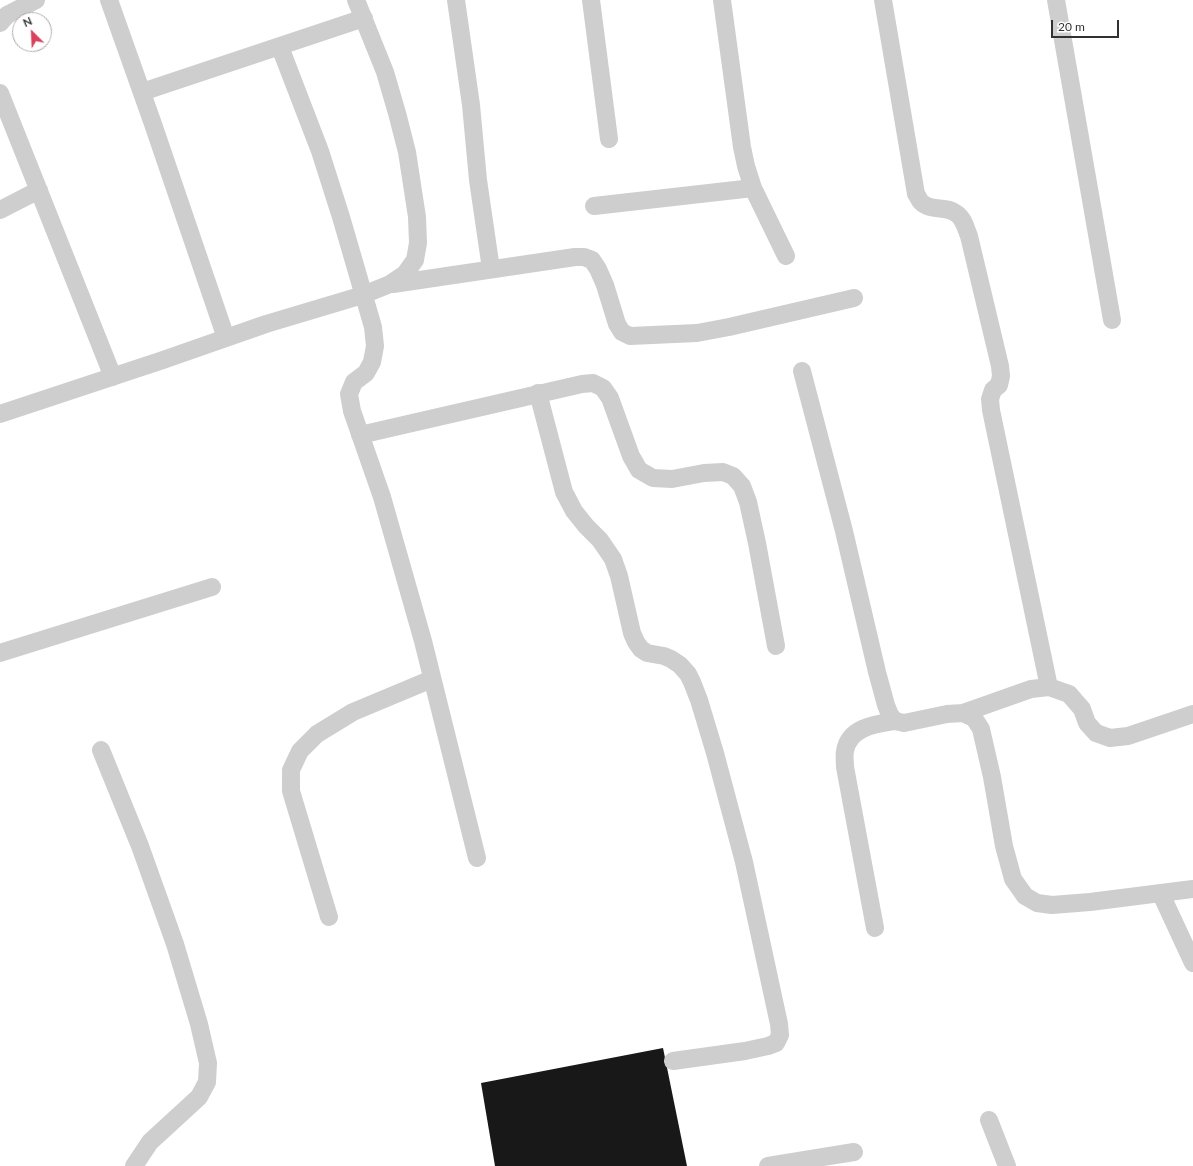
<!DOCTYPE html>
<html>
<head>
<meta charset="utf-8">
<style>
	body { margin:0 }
	#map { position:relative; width:1193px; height:1166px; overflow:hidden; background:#fff; font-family:Lato,sans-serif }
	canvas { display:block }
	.north { position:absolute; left:12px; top:12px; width:40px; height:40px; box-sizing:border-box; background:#fff; border:1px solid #adadad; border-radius:50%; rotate:336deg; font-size:11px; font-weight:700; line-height:16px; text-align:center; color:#313131 }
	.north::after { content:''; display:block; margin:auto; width:14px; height:18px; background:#d8425c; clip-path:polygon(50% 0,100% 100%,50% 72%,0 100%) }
	.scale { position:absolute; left:1051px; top:20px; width:68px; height:18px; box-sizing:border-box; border:2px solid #313131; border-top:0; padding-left:5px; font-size:12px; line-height:14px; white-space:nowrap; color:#313131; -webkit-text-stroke:3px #fff; paint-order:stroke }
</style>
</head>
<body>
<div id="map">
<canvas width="1193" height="1166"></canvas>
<div class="north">N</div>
<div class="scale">20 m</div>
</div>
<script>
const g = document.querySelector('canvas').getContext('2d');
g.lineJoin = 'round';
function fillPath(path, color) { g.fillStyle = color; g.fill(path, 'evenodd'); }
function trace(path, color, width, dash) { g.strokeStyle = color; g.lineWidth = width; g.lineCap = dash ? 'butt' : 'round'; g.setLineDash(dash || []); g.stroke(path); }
fillPath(new Path2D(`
	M 663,1048 L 687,1166 L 495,1166 L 481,1083 Z`), '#181818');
trace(new Path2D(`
	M 109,0 L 153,124 L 226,338
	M 456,0 L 471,105 L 478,180 L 491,269
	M 591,0 L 609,139
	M 722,0 L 742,147 L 746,166 L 753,188 L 786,256
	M 883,0 L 916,194 C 918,196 919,200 921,202 C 931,212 947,205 957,214 C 964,219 966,229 969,236 L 1000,366 L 1001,376 L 999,385 L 993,390 L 990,399 L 991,410 L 1049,687
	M 1056,0 L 1112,320
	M 0,23 L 7,15 L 36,0
	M 280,47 L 320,151 L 341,217 L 373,327 L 375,346 L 372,362 L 366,373 L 354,382 L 349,394 L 352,411 L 382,497 L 423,641 L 477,858
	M 142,92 L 364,18
	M 0,93 L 113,377
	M 594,206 L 753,188
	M 0,210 L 39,190
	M 393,284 L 575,257 L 584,257 L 592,260 L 598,269 L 605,285 L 617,324 L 622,332 L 630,336 L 697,333 L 729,327 L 854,298
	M 802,371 L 844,531 L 877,672 L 886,705 L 890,715 L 895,721 L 904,723 L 947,714 L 963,713 L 974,718 L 981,729 L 992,777 L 1004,846 L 1013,879 L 1025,896 L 1037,903 L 1052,905 L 1090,902 L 1193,889
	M 538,393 L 564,492 L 574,511 L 586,526 L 600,540 L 613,559 L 619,576 L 632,633 L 636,642 L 641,649 L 647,653 L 664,656 L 671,659 L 680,665 L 688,674 L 692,682 L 699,700 L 715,753 L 744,862 L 779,1024 L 780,1035 L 776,1043 L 768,1046 L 745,1051 L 673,1061
	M 0,414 L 163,360 L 266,324 L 363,295 L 390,284 L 405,274 L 415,260 L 418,243 L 417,217 L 407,152 L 397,113 L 385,72 L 356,0
	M 360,435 L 582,384 L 593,383 L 603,388 L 610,398 L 631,456 L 639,470 L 653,478 L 672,479 L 704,473 L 723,472 L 733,476 L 742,486 L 748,502 L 757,543 L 776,646
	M 0,653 L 212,587
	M 963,713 L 1031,689 L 1049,687 L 1069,694 L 1082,709 L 1087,723 L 1096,733 L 1110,738 L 1128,736 L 1193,714
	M 101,750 L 140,846 L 175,944 L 199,1024 L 208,1063 L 207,1082 L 199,1097 L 150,1142 L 134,1166
	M 1161,894 L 1193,963
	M 329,917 L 291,791 L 291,770 L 300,751 L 317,734 L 353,712 L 432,679
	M 875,928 L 845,767 C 845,762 844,756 845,751 C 849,727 876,724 895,721
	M 989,1120 L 1007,1166
	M 768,1166 L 854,1152`), '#cecece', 18);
</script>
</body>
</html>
